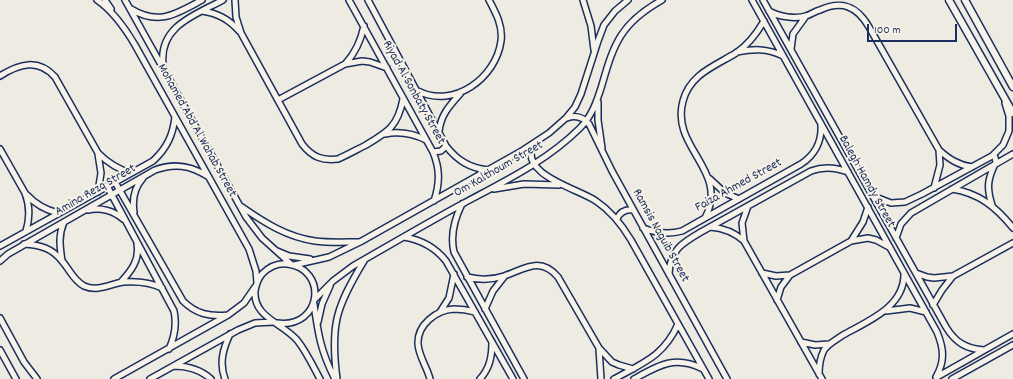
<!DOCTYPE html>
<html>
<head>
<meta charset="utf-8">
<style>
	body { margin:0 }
	#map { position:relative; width:1013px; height:379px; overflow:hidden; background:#eeebe2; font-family:Dekko,sans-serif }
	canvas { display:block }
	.scale { position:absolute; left:867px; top:24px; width:90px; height:18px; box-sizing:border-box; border:2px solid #1b2f5e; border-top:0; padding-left:5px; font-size:12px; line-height:14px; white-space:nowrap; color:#1b2f5e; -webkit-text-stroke:3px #f7f3e8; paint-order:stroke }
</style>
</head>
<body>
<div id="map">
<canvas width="1013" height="379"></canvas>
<div class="scale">100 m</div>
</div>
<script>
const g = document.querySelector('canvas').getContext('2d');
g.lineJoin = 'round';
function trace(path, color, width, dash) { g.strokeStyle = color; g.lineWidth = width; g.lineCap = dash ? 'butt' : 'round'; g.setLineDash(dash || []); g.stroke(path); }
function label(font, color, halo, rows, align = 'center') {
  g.font = font + ' Dekko,sans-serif'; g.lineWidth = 4; g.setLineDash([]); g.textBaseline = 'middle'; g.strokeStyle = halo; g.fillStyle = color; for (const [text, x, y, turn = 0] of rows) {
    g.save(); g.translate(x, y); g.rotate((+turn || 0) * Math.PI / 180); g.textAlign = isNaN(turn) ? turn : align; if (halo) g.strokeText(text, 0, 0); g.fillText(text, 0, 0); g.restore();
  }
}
const minor = new Path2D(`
	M 97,0 C 113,11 125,28 135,45 L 249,249 L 256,271 L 257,283
	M 105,0 L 111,9
	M 125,0 L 246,217 L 262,238 L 292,265
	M 235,0 L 236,17 L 241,33 L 302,144 C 312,157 322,161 338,159 C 347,155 356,150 366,145 C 388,132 398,126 403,99
	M 349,0 L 433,152 C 440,169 440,183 434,201
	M 368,0 L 446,146 C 457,160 469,168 488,170
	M 583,0 L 591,26 L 594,50
	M 752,0 L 937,332 C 944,349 945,361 936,377
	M 763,0 L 946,327 C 955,342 966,349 984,350
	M 131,9 C 159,26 176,14 202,0
	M 202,11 C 217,13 229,19 239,31
	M 769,11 C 779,17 795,19 806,16 C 810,15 815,11 820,10 C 842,0 857,6 869,27 L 939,150 C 949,159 958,165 972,167
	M 791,49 L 793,34 L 806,16
	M 737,52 C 753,49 767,48 783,56
	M 346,63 C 356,52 361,40 364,26
	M 163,64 C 159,26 195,15 223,0
	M 0,76 C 19,64 38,58 55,77 L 98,153 C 108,163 117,169 131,173
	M 418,91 C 454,109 496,78 501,41 C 503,26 496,13 489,0
	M 278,100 L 345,64 L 362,61 L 370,62 L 387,68
	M 598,102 L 598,120 L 602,148
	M 567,118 C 575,115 583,117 589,124 L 612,171 L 727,379
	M 439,131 C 441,115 449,106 460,94
	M 385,134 C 400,131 412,133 426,140
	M 533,145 C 519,175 579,189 596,201 C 611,211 622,225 631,240 L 709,379
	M 0,149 L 25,193 C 30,206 30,218 26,231
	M 433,152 L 441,151 L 446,146
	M 992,156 L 995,157 L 996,162 C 988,178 986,187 992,205
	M 710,179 L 725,193 L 739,199
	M 115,182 L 183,301 C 196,314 210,317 228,315
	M 107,186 L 174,311 C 177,325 175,336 169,349
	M 934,188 L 940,165 L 939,150
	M 494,189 L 524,184 L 559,185
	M 952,189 C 979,193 996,207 1013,228
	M 98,192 L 101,173 L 98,154
	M 27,195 C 36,205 46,210 58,213
	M 873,196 L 891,203 L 905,202 L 922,194 L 992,156 L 1003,145 L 1009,131 L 1009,116 L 1005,103
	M 462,204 C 454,220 450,235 454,252 L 524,379
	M 748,206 L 742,223 L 744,241 L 822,379
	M 242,207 C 265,223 287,237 315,241 C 329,243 345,242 359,242
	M 88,210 C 101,207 114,211 123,219
	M 134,212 C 132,199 134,188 143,178
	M 705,218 C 730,170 670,148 683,101 C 690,74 715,66 736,53 C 748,45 757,33 764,21
	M 617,219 C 620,212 625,209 633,210
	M 710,227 C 724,228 734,232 744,241
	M 643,228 C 656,233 668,235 682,231 L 801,164 C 815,155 822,141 821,125
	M 404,237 C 422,240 435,247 446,261 L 513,379
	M 896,238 L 901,224 L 911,213 L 1013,154
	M 851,241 L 863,222 L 868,207
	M 24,244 C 40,245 52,248 62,261 C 70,270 73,280 84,286 C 98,292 110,284 123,282 C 137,281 150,282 162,288
	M 0,246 L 153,161 C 167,148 173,135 175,117
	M 277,251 L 289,256 L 310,259
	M 0,261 L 8,254 L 155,170 C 174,163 190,165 207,176
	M 62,261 C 60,247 58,236 64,222
	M 294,265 L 329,257 L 360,242 L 520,152 L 549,133 L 566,118 L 575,107 L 581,94 L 598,41 L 604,25 L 615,11 L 628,0
	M 762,273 L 776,276 L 790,275
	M 916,273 L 927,277 L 934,278 L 953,276 L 1013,243
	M 669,274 C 670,250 682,243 701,232 L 811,171 C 824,166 835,167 848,172
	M 467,277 C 479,280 492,280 504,276 C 525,269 540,256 558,277 L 599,348 L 612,362 L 619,365 L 633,369
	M 121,282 C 131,271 140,260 137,244
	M 315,299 L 333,281 L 353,266 C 390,245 427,223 464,203 C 505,181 547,161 580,128 C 592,116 597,101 602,85 C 614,43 621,23 662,0
	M 777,300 L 781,287 L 790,275 L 851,241 L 868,238 L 876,240 L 889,247
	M 314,304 C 318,334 321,352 335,379
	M 933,305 L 942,290 L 953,276
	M 485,309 L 493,291 L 504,277
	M 886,311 L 910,308 L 926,312
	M 440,312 L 449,298 L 454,274
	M 0,318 L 24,362 L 37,379
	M 318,322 L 322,304 L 330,286
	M 277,323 C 323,329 328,268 287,264 C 277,263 268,268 262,274 C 258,279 256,285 255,291 C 253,317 282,323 297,340 C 306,351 313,366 320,379
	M 801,342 L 815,345 L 829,344
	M 599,349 L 601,379
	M 0,350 L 16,379
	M 174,366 C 188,366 200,369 211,379
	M 819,374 C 819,365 820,358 824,350 C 829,343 836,340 843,335 C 868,321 905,307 904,273
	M 937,377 L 1013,334
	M 114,379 L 228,315 L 244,303 L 255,287
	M 150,379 L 238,330 L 255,323 L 273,322
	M 225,379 C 219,363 223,349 230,334
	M 337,379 C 330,325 336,307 364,261
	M 430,379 C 427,367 419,357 418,344 C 417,325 436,310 454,309 C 461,309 468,310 475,312
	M 480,379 C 490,368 492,356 492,342
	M 614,379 C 643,363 664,356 678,324
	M 634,379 C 659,365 675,355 703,369
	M 952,379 L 1013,345`);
const tertiary = new Path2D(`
	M 949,0 L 1013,113
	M 965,0 L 1013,87`);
trace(minor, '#1b2f5e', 8);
trace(tertiary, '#1b2f5e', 9);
trace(minor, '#f7f3e8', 5);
trace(tertiary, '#f7f3e8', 6);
label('13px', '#1b2f5e', '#f7f3e8', [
	["Riyad Al Sonbaty Street",413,93,61],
	["Mohamed Abd Al Wahab Street",196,131,61],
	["Om Kalthoum Street",499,170,-30],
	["Balegh Hamdy Street",866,182,61],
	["Faiza Ahmed Street",739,186,-29],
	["Amina Rezq Street",96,191,-30],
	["Ramsis Naguib Street",660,236,61]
]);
</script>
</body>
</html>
